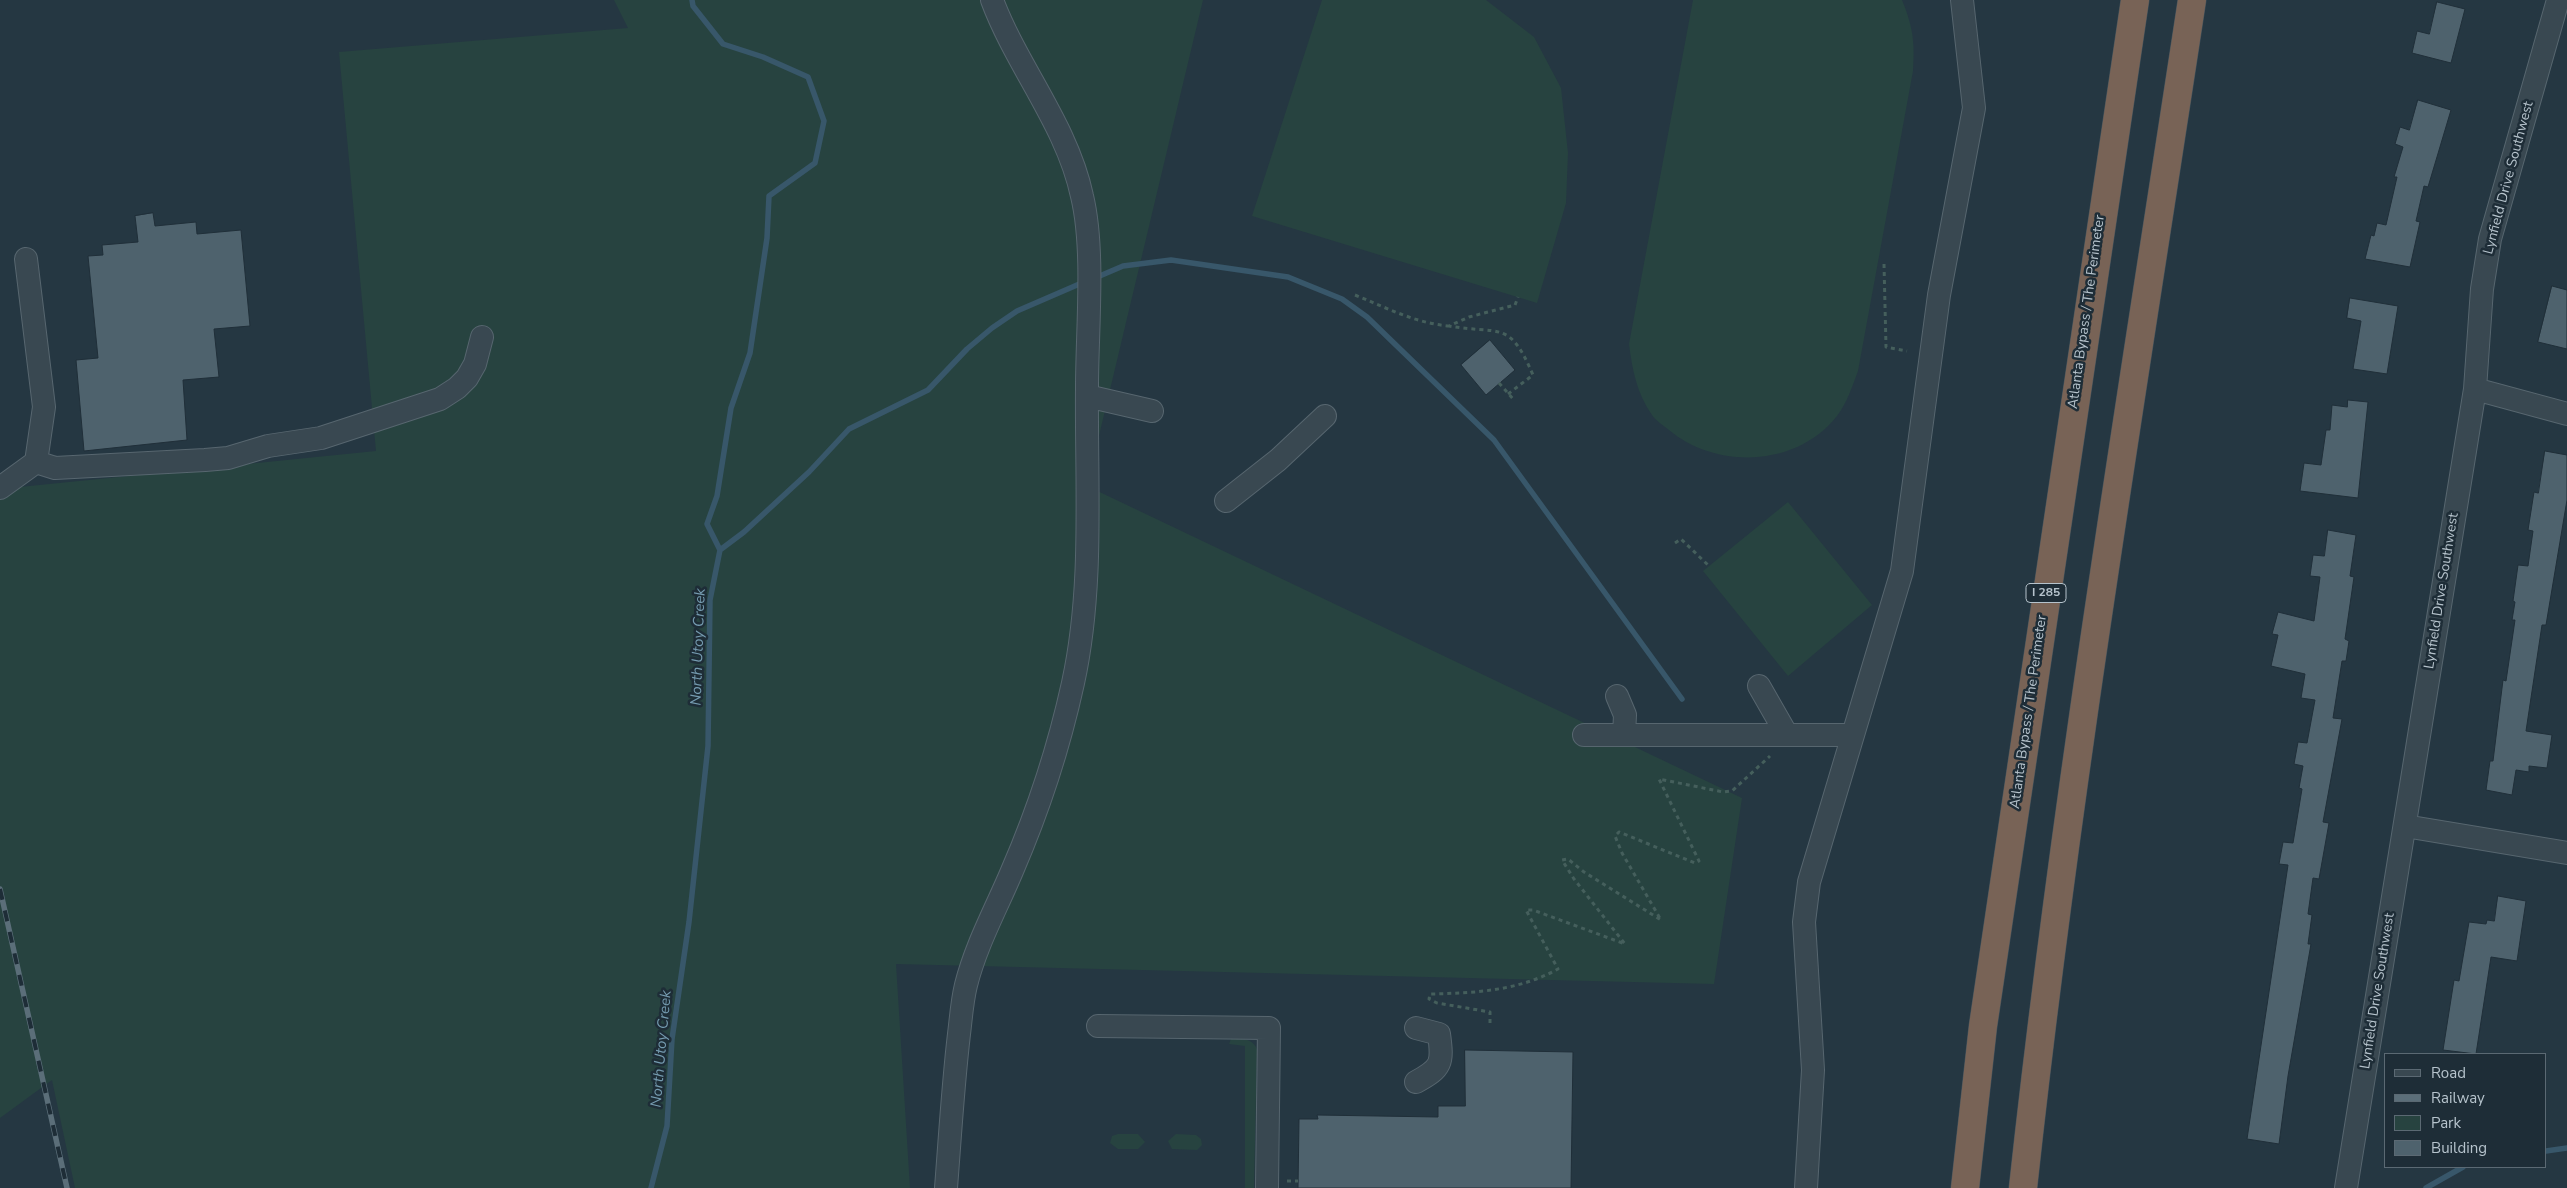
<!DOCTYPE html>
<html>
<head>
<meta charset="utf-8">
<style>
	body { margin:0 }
	#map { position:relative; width:2567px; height:1188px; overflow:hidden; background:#253742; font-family:"Nunito Sans",sans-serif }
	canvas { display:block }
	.legend { position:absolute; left:2384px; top:1053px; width:162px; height:115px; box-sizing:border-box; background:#1e2d37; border:1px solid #5b6973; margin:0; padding:6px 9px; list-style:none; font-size:15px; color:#b6c3cc }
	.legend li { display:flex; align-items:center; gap:10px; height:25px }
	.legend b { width:25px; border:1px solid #5b6973 }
</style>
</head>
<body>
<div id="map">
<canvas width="2567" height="1188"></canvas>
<ul class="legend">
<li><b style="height:6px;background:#394851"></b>Road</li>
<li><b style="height:6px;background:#5b6e79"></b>Railway</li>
<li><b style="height:14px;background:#274340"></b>Park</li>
<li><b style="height:14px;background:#4e626d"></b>Building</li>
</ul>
</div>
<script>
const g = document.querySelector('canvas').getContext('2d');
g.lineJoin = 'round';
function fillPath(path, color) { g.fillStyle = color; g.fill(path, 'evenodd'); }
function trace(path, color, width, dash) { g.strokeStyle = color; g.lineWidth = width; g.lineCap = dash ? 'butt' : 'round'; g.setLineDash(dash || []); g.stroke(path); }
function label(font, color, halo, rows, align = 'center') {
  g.font = font + ' "Nunito Sans",sans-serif'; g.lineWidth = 5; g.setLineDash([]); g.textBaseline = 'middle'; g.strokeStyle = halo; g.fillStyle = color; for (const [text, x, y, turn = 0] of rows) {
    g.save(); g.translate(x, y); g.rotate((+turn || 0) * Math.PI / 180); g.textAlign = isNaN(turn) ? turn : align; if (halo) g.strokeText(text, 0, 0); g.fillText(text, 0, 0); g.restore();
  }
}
fillPath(new Path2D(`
	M 614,0 L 1203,0 L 1087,486 L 1742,798 L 1714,984 L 896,964 L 910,1188 L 75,1188 L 52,1080 L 0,1118 L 0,489 L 376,451 L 339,52 L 628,28 Z
	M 1322,0 L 1486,0 L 1534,37 L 1561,88 L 1568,153 L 1566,203 L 1537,303 L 1252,216 Z
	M 1693,0 L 1902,0 C 1913,27 1915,42 1913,71 L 1858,371 C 1852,387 1847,403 1837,416 C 1797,467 1717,470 1669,430 C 1664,426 1656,421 1652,415 C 1637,394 1632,369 1629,344 Z
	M 1788,502 L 1872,605 L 1788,676 L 1703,571 Z
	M 1231,1039 C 1241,1039 1252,1037 1257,1049 L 1254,1188 L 1245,1188 L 1245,1046 L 1229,1044 Z
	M 1118,1134 L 1138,1134 L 1145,1142 L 1138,1149 L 1118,1149 L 1110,1143 L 1112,1136 Z
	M 1176,1134 L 1196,1135 L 1201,1139 L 1202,1145 L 1197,1150 L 1172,1149 L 1168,1141 Z`), '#274340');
trace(new Path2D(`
	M 1095,278 L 1123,266 L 1171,260 L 1288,277 L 1342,299 L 1367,317 L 1494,440 L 1682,699
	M 720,550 L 744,532 L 809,472 L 849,429 L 928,390 L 967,349 L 992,328 L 1017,311 L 1084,282
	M 2546,1151 L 2567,1148
	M 651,1188 L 667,1126 L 672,1039 L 689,922 L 708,746 L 710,600 L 720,550 L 707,524 L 717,496 L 731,408 L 750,353 L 767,238 L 769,196 L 815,163 L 824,121 L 808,77 L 763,57 L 723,44 L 693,6 L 692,0
	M 2426,1188 L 2463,1167`), '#38576a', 5.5);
const building = new Path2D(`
	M 2437,2 L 2465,9 L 2451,63 L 2412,53 L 2417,31 L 2429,34 Z
	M 2418,100 L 2451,110 L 2428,187 L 2424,186 L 2416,221 L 2420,222 L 2410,267 L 2365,259 L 2371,235 L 2374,236 L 2377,223 L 2386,225 L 2397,177 L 2394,177 L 2403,147 L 2395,144 L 2400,127 L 2409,130 Z
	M 153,213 L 155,226 L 196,222 L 197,234 L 241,230 L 250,326 L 214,329 L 219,377 L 183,380 L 187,440 L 84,451 L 76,360 L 98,358 L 88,256 L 103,255 L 102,245 L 138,242 L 135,216 Z
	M 2552,286 L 2567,290 L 2567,349 L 2538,342 Z
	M 2350,298 L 2398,306 L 2387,374 L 2353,369 L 2361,321 L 2347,318 Z
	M 1490,340 L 1515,370 L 1486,395 L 1461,365 Z
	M 2348,400 L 2368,402 L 2358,498 L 2300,491 L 2304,463 L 2321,465 L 2326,430 L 2330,430 L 2332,405 L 2347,407 Z
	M 2545,451 L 2567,455 L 2567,500 L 2546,625 L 2542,625 L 2526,731 L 2552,735 L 2547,768 L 2529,766 L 2529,772 L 2516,770 L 2512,795 L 2486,790 L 2490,761 L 2493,761 L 2503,680 L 2506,681 L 2515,620 L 2512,620 L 2515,602 L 2513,601 L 2518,565 L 2528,566 L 2533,531 L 2528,530 L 2534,492 L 2538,493 Z
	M 2328,530 L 2356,535 L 2350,576 L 2354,577 L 2345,639 L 2349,641 L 2346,661 L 2342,661 L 2333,718 L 2342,719 L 2323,822 L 2329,823 L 2319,879 L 2313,878 L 2308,914 L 2312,915 L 2308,944 L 2311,944 L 2288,1076 L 2279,1144 L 2247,1139 L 2288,865 L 2279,864 L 2283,842 L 2293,843 L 2302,789 L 2299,788 L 2303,766 L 2294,764 L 2298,742 L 2307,743 L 2315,700 L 2301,698 L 2305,674 L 2271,666 L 2278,635 L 2272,634 L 2278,612 L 2314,621 L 2320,577 L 2310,576 L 2313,555 L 2324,556 Z
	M 2498,896 L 2526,901 L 2517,961 L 2491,957 L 2476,1054 L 2443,1050 L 2454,980 L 2459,981 L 2469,922 L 2486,924 L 2487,920 L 2494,921 Z
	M 1465,1050 L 1573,1052 L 1571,1188 L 1298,1188 L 1299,1119 L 1318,1119 L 1317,1115 L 1438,1117 L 1438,1106 L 1465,1106 Z`);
fillPath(building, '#4e626d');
trace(building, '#202f39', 1);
const minor = new Path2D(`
	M 2475,389 L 2567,414
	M 1087,396 L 1152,411
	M 36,462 L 55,468 L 205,460 L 228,458 L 268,446 L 321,438 L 440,399 L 457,388 L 467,378 L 475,364 L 482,337
	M 0,488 L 36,462 L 44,407 L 26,259
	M 1226,501 L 1278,460 L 1325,416
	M 1759,686 L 1787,735
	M 1617,696 L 1625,715 L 1624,735 L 1852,735
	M 1584,735 L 1624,735
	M 2405,826 L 2567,853
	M 1098,1026 L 1269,1028 L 1267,1188
	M 1416,1082 C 1442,1068 1443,1063 1439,1034 L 1416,1028
	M 946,1188 C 950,1137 953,1085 959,1034 C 961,1018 962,1001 966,985 C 976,945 996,909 1012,871 C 1038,811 1059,747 1073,683 C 1094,587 1086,485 1087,387 C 1087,330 1095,250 1082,196 C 1067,125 1017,67 992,0
	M 1806,1188 L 1813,1070 L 1804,922 L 1809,882 L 1902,571 L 1939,295 L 1974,108 L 1962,0
	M 2346,1188 L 2475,389 L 2482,289 L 2490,239 L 2558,0`);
const highway = new Path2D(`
	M 1965,1188 L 1983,1026 L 2135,0
	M 2023,1188 C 2066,791 2132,395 2192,0`);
trace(minor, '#57666f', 24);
trace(highway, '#44535c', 29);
trace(new Path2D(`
	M 1884,264 L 1886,347 L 1907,351
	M 1355,295 C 1387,308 1415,323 1449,326
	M 1499,383 L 1514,400
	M 1508,394 L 1533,375 C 1509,319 1501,335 1449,326 L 1469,317 L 1515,305 L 1518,297
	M 1675,543 L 1681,539 L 1709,566
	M 1490,1023 L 1490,1012 L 1437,1003 L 1429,999 L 1430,994 C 1475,993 1518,991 1558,969 L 1526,910 L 1533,910 L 1625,944 L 1574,879 L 1562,860 L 1568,859 L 1584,872 L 1661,920 L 1622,853 L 1615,836 L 1619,832 L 1695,863 L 1699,861 L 1659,779 L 1723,792 L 1732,791 L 1770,756
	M 1287,1181 L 1298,1181`), '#455f5c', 3, [4, 4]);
trace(minor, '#394851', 22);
trace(highway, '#786356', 28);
const rail = new Path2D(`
	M 0,889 L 67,1188`);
trace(rail, '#5b6e79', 5.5);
trace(rail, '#1e2d37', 4, [11]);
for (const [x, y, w] of [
	[2046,593,40]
]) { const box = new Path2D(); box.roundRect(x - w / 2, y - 9.5, w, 19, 4); g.fillStyle = '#1e2d37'; g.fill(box); trace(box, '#b6c3cc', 1); }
label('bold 12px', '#b6c3cc', null, [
	["I 285",2046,593]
]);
label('14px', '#b6c3cc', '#1e2d37', [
	["Lynfield Drive Southwest",2509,178,-75],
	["Atlanta Bypass / The Perimeter",2087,312,-82],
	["Lynfield Drive Southwest",2442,591,-81],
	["Atlanta Bypass / The Perimeter",2029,712,-82],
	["Lynfield Drive Southwest",2378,991,-81]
]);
label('italic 15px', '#759bb0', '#1e2d37', [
	["North Utoy Creek",699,647,-88],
	["North Utoy Creek",662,1049,-85]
]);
</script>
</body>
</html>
